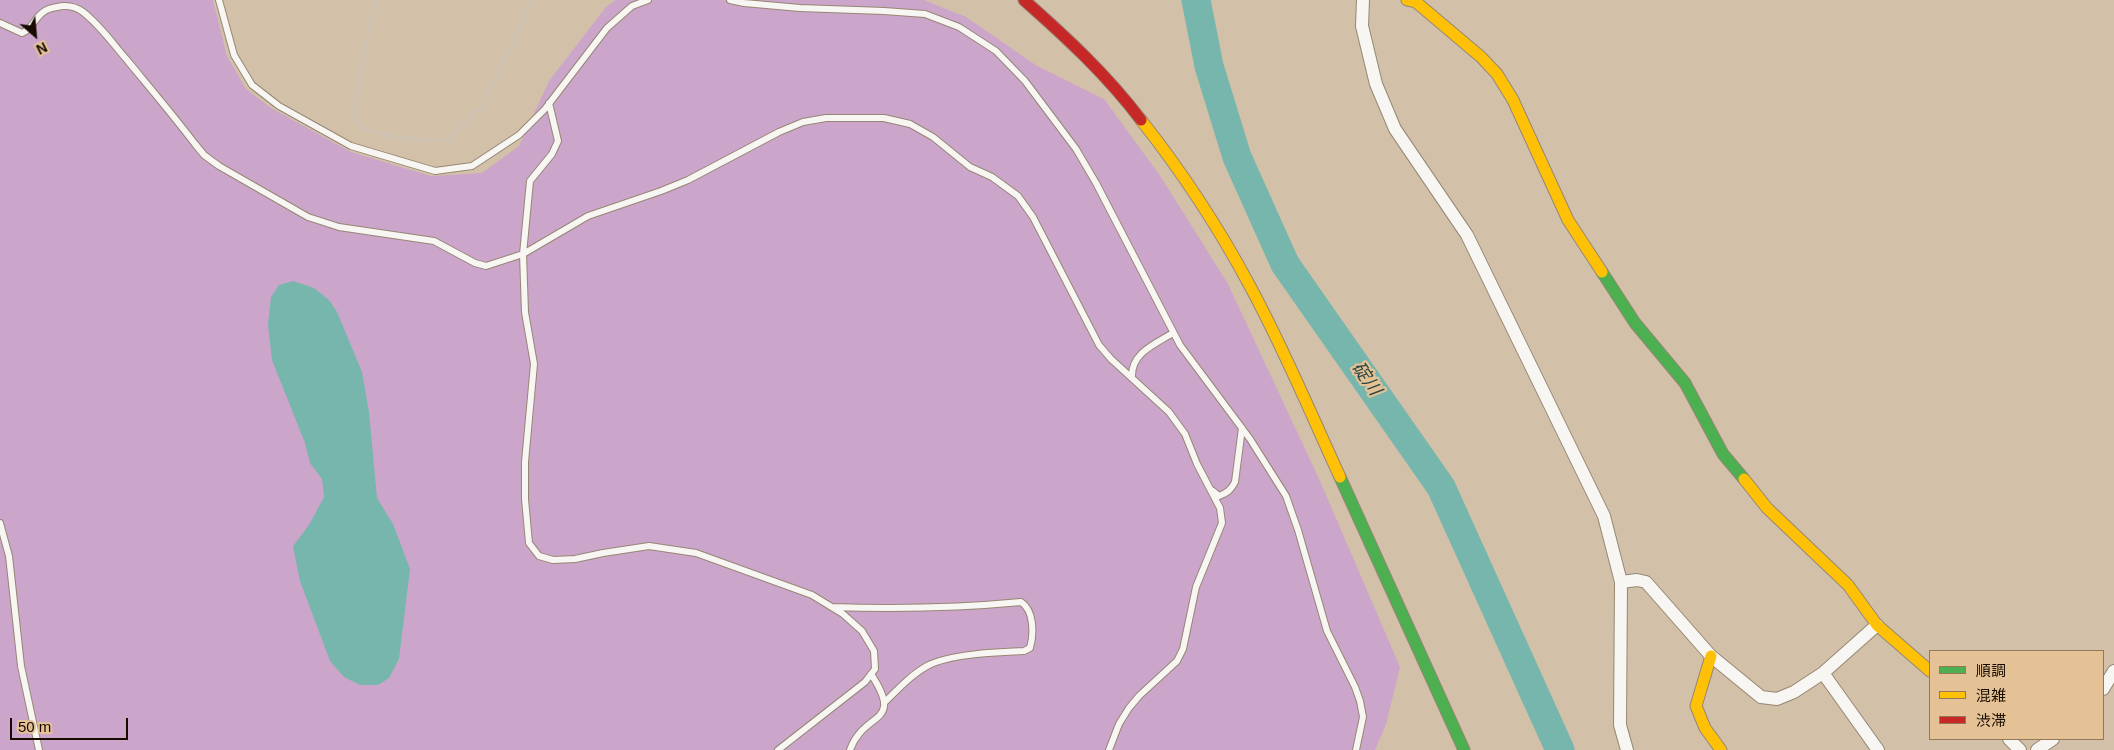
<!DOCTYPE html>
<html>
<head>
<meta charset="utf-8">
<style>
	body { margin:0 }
	#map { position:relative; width:2114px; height:750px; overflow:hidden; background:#d3c0a8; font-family:Helvetica,"Noto Sans JP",sans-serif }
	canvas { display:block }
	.legend { position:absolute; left:1929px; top:650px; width:175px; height:90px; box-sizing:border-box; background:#e5c296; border:1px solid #93795a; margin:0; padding:6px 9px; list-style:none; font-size:15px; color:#170b00 }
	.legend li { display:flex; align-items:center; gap:10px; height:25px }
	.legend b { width:25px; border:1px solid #93795a }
	.north { position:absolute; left:10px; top:10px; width:50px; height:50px; -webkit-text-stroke:4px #e5c296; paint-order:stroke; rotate:153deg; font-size:14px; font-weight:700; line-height:20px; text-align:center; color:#170b00 }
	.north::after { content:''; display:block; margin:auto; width:18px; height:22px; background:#170b00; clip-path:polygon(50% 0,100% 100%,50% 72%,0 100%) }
	.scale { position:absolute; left:10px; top:718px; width:118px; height:22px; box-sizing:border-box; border:2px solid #170b00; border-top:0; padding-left:6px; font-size:15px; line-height:18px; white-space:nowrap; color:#170b00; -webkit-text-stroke:4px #e5c296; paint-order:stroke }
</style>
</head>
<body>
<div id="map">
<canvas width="2114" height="750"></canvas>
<ul class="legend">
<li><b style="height:6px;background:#4caf50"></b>順調</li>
<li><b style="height:6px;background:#ffc107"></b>混雑</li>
<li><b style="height:6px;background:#c62828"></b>渋滞</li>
</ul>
<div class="north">N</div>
<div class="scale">50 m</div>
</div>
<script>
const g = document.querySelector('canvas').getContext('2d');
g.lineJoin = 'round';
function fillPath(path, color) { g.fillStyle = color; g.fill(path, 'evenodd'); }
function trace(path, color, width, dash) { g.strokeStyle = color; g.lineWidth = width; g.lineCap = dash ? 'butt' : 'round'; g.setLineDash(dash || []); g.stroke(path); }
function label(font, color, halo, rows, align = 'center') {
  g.font = font + ' Helvetica,"Noto Sans JP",sans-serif'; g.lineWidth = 4.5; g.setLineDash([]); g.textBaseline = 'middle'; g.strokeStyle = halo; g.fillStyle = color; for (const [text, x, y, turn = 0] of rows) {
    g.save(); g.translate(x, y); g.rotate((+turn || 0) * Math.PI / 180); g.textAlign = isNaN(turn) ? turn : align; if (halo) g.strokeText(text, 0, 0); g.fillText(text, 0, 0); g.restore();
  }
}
fillPath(new Path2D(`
	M 0,0 L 213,0 L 227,56 L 246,89 L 271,108 L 351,152 L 431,176 L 482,173 L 519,146 L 549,81 L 606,7 L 616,0 L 924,0 L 966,17 L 1037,66 L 1104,99 L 1161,177 L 1228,284 L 1320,481 L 1400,667 L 1386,724 L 1375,750 L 0,750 Z`), '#cca5ca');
fillPath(new Path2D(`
	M 293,281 L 314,288 L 329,300 L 337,312 L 362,372 L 369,412 L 377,498 L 393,524 L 410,569 L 399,659 L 389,678 L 378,685 L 360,685 L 344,677 L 330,661 L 300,581 L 293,546 L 309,525 L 324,497 L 322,479 L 310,463 L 305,443 L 272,360 L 268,325 L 271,297 L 279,285 Z`), '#77b6ad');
trace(new Path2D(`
	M 1196,0 L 1209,66 L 1237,157 L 1285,264 L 1441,487 L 1560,750`), '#77b6ad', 29);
const lane = new Path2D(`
	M 219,0 L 234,55 L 252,85 L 279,106 L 351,146 L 435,171 L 472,166 L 519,135 L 545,109 L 607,28 L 632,6 L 648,0
	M 730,0 L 744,3 L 800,8 L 884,11 L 925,14 L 959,27 L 996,51 L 1025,81 L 1076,149 L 1096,183 L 1180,345 L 1250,439 L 1286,496 L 1298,530 L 1327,631 L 1355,687 L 1360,701 L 1363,717 L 1356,750
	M 0,23 L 22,33 C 36,28 34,10 57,7 C 66,5 76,7 83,12 C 100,25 113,44 127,60 C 150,88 173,115 195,144 L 204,155 L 219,166 L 308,217 L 339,227 L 434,241 L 475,263 L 486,266 L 523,254 L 588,216 L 661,191 L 688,180 L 779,132 L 803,122 L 826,118 L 884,118 L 910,124 L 933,137 L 970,167 L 992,177 L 1018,196 L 1033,217 L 1099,345 L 1111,359 L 1169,412 L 1185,434 L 1197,464 L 1220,508 L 1222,523 L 1196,587 L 1183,649 L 1177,661 L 1139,696 L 1129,708 L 1119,724 L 1109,750
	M 549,103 L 558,141 L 552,154 L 530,181 L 523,254 L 525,312 L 534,364 L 525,462 L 525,499 L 529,543 L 539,556 L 553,560 L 575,559 L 603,553 L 649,546 L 696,553 L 812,595 L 843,614 L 862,631 L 874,651 L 875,669 L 865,682 L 778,750
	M 1132,377 C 1131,353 1155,344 1173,333
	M 1213,491 L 1219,496 C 1227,493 1231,490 1235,482 L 1242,428
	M 0,523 L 9,556 L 21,666 L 39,750
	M 832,607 C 895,609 958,608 1021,602 C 1034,610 1034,634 1030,648 L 1024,651 C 998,652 949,654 927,666 C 911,675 898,689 885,702
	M 850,750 C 864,710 905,726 871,674`);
const street = new Path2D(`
	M 1363,0 L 1362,26 L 1376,84 L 1395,129 L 1467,235 L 1604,516 L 1621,582 L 1620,725 L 1627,750
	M 1621,582 L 1637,580 L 1646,582 L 1711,656 L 1761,697 L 1777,699 L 1794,692 L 1823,673 L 1877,625
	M 1823,673 L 1878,750
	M 2103,689 L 2114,671
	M 2009,739 L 2020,750
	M 2037,750 L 2053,739`);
const fast = new Path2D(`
	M 1602,272 L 1635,323 L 1685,383 L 1723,454 L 1744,479
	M 1340,477 L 1464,750`);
const slow = new Path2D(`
	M 1407,0 L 1416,2 L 1481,57 L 1497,74 L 1513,100 L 1568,220 L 1602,272
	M 1141,120 C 1183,173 1219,228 1251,288 C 1284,349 1311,414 1340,477
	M 1744,479 L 1767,508 L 1848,585 L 1877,625 L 1930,671
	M 1711,656 L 1696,706 L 1705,728 L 1721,750`);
const jam = new Path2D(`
	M 1024,0 C 1066,37 1107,75 1141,120`);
trace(lane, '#958774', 8);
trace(street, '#958774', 14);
trace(fast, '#958774', 13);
trace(slow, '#958774', 13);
trace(jam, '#958774', 13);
trace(new Path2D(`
	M 375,0 L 354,110 C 354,114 354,118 356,121 C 367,139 427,140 447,141 L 484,104 L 532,0`), '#c7c2bb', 3, [2.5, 2.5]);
trace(lane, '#f8f6f2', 6);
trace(street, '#f8f6f2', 12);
trace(fast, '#4caf50', 11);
trace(slow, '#ffc107', 11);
trace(jam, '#c62828', 11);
label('italic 18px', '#274544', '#e5c296', [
	["碇川",1366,379,55]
]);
</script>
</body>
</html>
